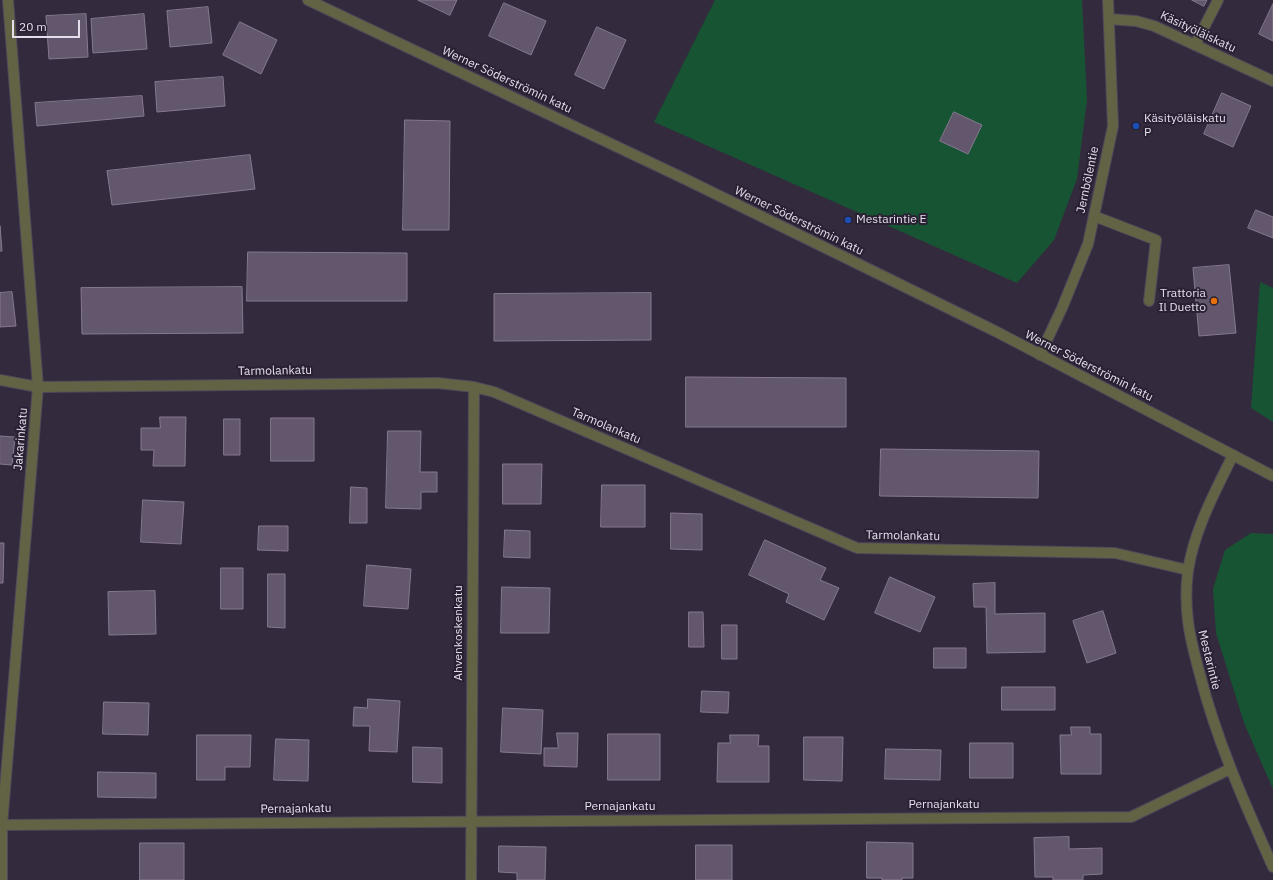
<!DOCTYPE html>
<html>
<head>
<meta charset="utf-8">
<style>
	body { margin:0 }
	#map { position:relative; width:1273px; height:880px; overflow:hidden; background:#342a3e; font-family:"IBM Plex Sans",sans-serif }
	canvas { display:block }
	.scale { position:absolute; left:12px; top:20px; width:68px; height:18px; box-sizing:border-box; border:2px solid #e5dfec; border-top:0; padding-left:5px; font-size:12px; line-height:14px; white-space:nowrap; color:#e5dfec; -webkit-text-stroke:3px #2a2033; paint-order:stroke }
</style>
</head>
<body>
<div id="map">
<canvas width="1273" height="880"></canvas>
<div class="scale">20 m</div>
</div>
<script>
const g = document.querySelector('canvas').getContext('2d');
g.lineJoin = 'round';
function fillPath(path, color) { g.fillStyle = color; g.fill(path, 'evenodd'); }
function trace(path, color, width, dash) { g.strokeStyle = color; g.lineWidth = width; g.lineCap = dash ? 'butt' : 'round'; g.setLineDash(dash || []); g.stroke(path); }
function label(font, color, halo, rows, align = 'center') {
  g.font = font + ' "IBM Plex Sans",sans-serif'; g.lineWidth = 4; g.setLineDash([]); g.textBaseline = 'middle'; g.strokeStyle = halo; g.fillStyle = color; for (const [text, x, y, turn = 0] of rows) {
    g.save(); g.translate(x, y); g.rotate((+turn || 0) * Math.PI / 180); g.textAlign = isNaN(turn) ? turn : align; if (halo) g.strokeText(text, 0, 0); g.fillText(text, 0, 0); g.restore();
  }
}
fillPath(new Path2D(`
	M 715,0 L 1082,0 L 1087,100 L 1077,179 L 1054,240 L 1017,283 L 654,122 Z
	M 1260,282 L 1273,288 L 1273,422 L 1251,408 Z
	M 1251,533 L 1273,534 L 1273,789 L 1244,723 L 1216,633 L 1213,589 L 1225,550 Z`), '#175433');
const building = new Path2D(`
	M 418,0 L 457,0 L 450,15 Z
	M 1192,0 L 1207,0 L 1204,6 Z
	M 504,3 L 546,21 L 531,55 L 489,36 Z
	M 1273,4 L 1273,41 L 1259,34 Z
	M 208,7 L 212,43 L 170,47 L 167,11 Z
	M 86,14 L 88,57 L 49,59 L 46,16 Z
	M 144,14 L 147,49 L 93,53 L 91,19 Z
	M 240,22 L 277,40 L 261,74 L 223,55 Z
	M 597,27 L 626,40 L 604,89 L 575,75 Z
	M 223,77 L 225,106 L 157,112 L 155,82 Z
	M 1222,93 L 1251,106 L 1233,147 L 1204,134 Z
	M 142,96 L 144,116 L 37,126 L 35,103 Z
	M 954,112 L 982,125 L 968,154 L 940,141 Z
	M 405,120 L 450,121 L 449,230 L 403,230 Z
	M 250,155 L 255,189 L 112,205 L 107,171 Z
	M 1256,210 L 1273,217 L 1273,238 L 1248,228 Z
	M 0,226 L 2,251 L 0,251 Z
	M 248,252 L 407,253 L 407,301 L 247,301 Z
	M 1229,265 L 1236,333 L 1199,336 L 1193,268 Z
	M 242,287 L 243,333 L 82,334 L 81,288 Z
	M 12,292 L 16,326 L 0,327 L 0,293 Z
	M 651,293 L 651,340 L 494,341 L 494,294 Z
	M 686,377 L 846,378 L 846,427 L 686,427 Z
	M 160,417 L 186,417 L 185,466 L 153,466 L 154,450 L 141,450 L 141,428 L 160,428 Z
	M 271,418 L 314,418 L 314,461 L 271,461 Z
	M 224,419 L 240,419 L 240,455 L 224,455 Z
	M 388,431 L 421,431 L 420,472 L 437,472 L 437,492 L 421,492 L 421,509 L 386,508 Z
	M 0,436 L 15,437 L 12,465 L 0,464 Z
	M 881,449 L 1039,451 L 1038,498 L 880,496 Z
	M 503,464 L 542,464 L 541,504 L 503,504 Z
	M 602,485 L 645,485 L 645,527 L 601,527 Z
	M 351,487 L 367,488 L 367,523 L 350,523 Z
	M 143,500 L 184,502 L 181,544 L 141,542 Z
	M 671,513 L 702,514 L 702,550 L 671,549 Z
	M 259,526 L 288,526 L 288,551 L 258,550 Z
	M 505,530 L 530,531 L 530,558 L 504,557 Z
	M 765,540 L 826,568 L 820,580 L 839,588 L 824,620 L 786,602 L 789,594 L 749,575 Z
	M 0,543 L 4,543 L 3,583 L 0,583 Z
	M 367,565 L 411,569 L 408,609 L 364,606 Z
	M 221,568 L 243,568 L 243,609 L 221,609 Z
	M 268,574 L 285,574 L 285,628 L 268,627 Z
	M 890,577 L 935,597 L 920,632 L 875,613 Z
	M 995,583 L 995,614 L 1045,613 L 1045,652 L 987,653 L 986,607 L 974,607 L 973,584 Z
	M 502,587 L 550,588 L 549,633 L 501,633 Z
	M 155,591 L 156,634 L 109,635 L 108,592 Z
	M 1103,611 L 1116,653 L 1087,663 L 1073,621 Z
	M 689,612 L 703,612 L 704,647 L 689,647 Z
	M 722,625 L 737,625 L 737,659 L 722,659 Z
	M 934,648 L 966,648 L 966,668 L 934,668 Z
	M 1002,687 L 1055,687 L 1055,710 L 1002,710 Z
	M 702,691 L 729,692 L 728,713 L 701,712 Z
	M 368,699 L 400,701 L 397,752 L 369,751 L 370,726 L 353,726 L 354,707 L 367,708 Z
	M 104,702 L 149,703 L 148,735 L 103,734 Z
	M 503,708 L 543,710 L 541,754 L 501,752 Z
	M 1071,727 L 1090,727 L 1090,734 L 1101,734 L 1101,774 L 1061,774 L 1060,735 L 1071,735 Z
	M 557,733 L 578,733 L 577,767 L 544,766 L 544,748 L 558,748 Z
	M 608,734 L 660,734 L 660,780 L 608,780 Z
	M 197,735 L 251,735 L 250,767 L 225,767 L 225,780 L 197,780 Z
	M 730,735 L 759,735 L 758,746 L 769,746 L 769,782 L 717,782 L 718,743 L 730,743 Z
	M 804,737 L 843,737 L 842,781 L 804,780 Z
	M 276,739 L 309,740 L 308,781 L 274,780 Z
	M 970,743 L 1013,743 L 1013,778 L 970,778 Z
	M 413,747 L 442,748 L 442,783 L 413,782 Z
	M 886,749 L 941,750 L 940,780 L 885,779 Z
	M 98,772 L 156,773 L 156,798 L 98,797 Z
	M 1069,837 L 1069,849 L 1102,848 L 1102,874 L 1083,875 L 1083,880 L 1053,880 L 1053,877 L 1035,877 L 1034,838 Z
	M 867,842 L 913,843 L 913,878 L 902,878 L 902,880 L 882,880 L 882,878 L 867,878 Z
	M 140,843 L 184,843 L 184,880 L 140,880 Z
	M 696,845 L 732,845 L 732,880 L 696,880 Z
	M 499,846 L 546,847 L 545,880 L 517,880 L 517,873 L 499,872 Z`);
fillPath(building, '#63576d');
trace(building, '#857990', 1);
const service = new Path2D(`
	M 1195,45 L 1218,0
	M 1094,216 L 1156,240 L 1149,301`);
const minor = new Path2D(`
	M 1109,19 L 1136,21 L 1154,26 L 1273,81
	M 0,380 L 38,387 L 438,383 L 474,387 L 494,392 L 857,548 L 1115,553 L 1188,570
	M 1233,455 C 1215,492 1194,530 1188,571 C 1183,609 1190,639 1200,675 C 1217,742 1245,804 1273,867
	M 0,825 L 1131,817 L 1230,769
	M 2,880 L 2,825 L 38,387 L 8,0
	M 471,880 L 474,387`);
const tertiary = new Path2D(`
	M 308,0 L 685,179 L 995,331 L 1273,476
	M 1040,355 L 1062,308 L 1088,244 L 1113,126 L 1108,0`);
trace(service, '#50475a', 12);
trace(minor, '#50475a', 12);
trace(tertiary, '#50475a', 12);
trace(service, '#626345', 10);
trace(minor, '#626345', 10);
trace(tertiary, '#626345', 10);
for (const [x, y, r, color] of [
	[1136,126,4,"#1a4fb4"],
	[848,220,4,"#1a4fb4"],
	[1214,301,4,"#e8710a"]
]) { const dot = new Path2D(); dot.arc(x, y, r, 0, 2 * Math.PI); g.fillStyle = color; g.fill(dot); trace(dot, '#2a2033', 1.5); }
label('12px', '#e5dfec', '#2a2033', [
	["Käsityöläiskatu",1198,32,25],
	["Werner Söderströmin katu",507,80,25],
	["Jernbölentie",1088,180,-78],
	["Werner Söderströmin katu",799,221,26],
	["Werner Söderströmin katu",1089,366,27],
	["Tarmolankatu",275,371,-1],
	["Tarmolankatu",606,426,23],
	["Jakarinkatu",21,439,-85],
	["Tarmolankatu",903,536,1],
	["Ahvenkoskenkatu",459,633,-90],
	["Mestarintie",1209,660,76],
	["Pernajankatu",944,805],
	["Pernajankatu",620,807],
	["Pernajankatu",296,809,-1]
]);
label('12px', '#e5dfec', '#2a2033', [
	["Käsityöläiskatu",1144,119],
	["P",1144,133],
	["Mestarintie E",856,220],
	["Trattoria",1206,294,"right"],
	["Il Duetto",1206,308,"right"]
], 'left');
</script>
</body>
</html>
